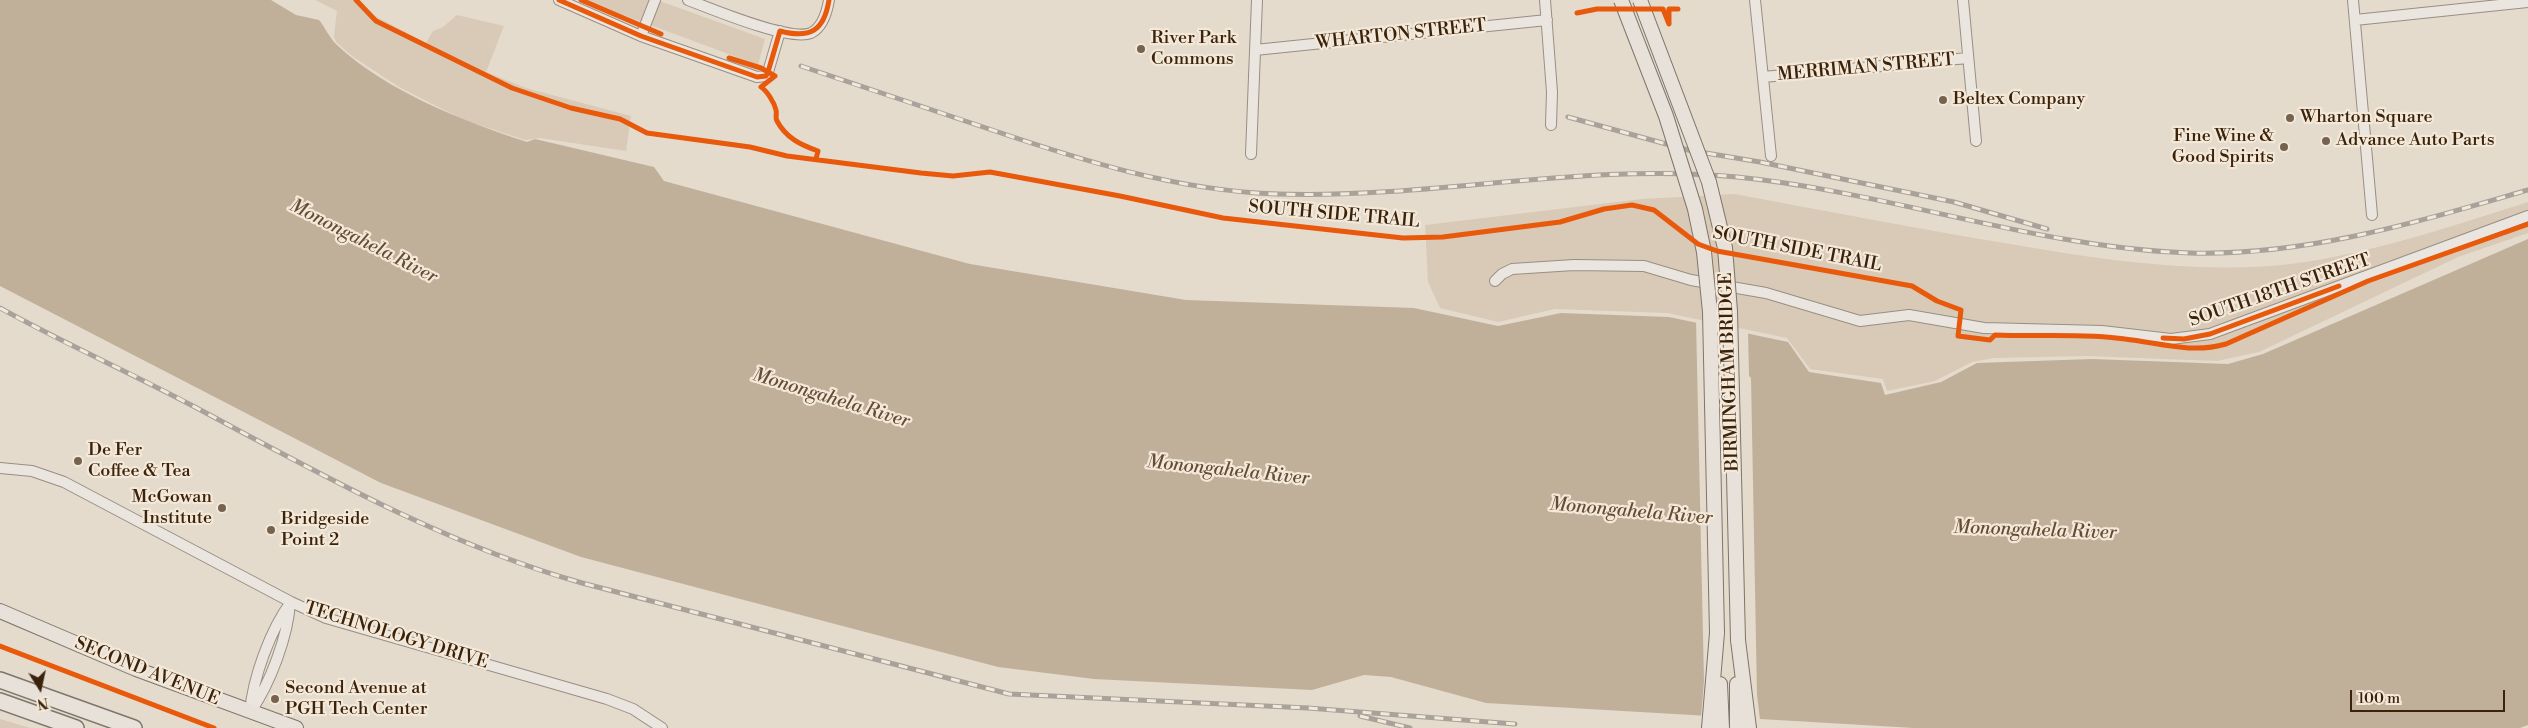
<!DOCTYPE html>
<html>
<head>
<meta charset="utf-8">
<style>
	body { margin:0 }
	#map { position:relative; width:2528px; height:728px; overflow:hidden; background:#e4dbcd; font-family:"Libre Bodoni",serif }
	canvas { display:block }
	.north { position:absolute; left:15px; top:663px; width:50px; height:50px; -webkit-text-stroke:4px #f4e8d8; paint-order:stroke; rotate:170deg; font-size:14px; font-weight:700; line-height:20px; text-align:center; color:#3a220b }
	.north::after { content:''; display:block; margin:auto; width:18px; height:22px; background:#3a220b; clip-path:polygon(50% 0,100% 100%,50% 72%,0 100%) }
	.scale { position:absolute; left:2350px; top:690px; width:155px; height:22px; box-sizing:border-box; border:2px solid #3a220b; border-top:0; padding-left:6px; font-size:15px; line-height:18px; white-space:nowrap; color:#3a220b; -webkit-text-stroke:4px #f4e8d8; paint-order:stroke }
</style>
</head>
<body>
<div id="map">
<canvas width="2528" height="728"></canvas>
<div class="north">N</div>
<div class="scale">100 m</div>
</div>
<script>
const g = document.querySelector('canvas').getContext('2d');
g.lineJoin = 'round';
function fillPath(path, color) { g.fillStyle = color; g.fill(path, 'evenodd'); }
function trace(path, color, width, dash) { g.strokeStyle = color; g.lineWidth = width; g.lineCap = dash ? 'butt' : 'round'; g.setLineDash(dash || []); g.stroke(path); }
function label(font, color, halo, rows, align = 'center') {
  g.font = font + ' "Libre Bodoni",serif'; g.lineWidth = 4.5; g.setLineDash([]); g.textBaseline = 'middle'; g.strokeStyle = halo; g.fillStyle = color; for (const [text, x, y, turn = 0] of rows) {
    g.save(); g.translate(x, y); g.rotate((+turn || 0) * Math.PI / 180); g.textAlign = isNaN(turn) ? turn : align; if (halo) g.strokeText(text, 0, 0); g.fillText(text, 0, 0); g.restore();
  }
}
fillPath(new Path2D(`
	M 315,0 L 360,0 L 371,14 L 426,43 L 433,31 L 443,27 L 457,15 L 504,26 L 486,72 L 526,88 L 631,116 L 626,151 L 540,138 L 525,140 L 464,120 L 399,87 L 352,56 L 336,42 L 334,36 L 337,11 Z
	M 583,0 L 657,0 L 765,39 L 758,65 Z
	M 1735,194 C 1827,211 1918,229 2010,244 C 2091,258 2170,270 2252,267 C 2342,264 2442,229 2528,202 L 2528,233 L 2458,257 L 2259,352 L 2217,361 L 2086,356 L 1994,358 L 1972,362 L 1935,381 L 1887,391 L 1883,379 L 1810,369 L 1787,338 L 1667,313 L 1555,309 L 1498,322 L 1440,308 L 1428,282 L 1425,225 L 1642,199 Z
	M 0,719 L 27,727 L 30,728 L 0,728 Z`), '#d8cab6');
fillPath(new Path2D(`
	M 0,0 L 271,0 L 296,15 L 319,20 C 325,27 330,39 337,45 C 386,91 463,121 527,142 L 535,139 L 654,167 L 664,181 L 970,264 L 1186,300 L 1414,308 L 1498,326 L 1561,313 L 1669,317 L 1788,342 L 1809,372 L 1881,383 L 1885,395 L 1941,382 L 1977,363 L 2092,359 L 2228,364 L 2263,354 L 2528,239 L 2528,725 L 2520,728 L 1914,728 L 1486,703 L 1391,677 L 1364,675 L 1312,690 L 1094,679 L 998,667 L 581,557 L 381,483 L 0,286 Z`), '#c0b09a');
fillPath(new Path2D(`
	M 1696,320 L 1748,331 L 1749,376 L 1751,378 L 1757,695 L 1760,720 L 1701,717 L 1704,681 Z`), '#e4dbcd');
const minor = new Path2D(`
	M 559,0 L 641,36 L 757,77 L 766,76 L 768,72 L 780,31
	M 688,0 C 712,9 790,42 811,33 C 823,27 827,12 829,0
	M 1545,0 L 1552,92 L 1551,125
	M 1755,0 L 1771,156
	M 1963,0 L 1976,141
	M 2353,0 L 2372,215
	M 2355,20 L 2528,2
	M 641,36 L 655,0
	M 1255,50 L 1547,20
	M 1763,77 L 1968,58
	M 1251,154 L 1257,0
	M 1495,281 L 1502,274 L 1512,269 L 1574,265 L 1644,266 L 1691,280 L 1766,293 L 1860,321 L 1909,315 L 1984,328 L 2102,331 L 2171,339 L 2210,334 L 2528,216
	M 0,468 L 32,471 L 64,482 L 291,602 L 326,618 L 607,699 L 633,709 L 662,728
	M 251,711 C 270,684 288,636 290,603
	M 250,712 C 253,678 270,630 291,602`);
const major = new Path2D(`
	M 0,611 L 136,669 L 296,728
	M 1738,640 L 1749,728
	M 1720,684 L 1722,728
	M 1737,684 L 1737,728
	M 1709,728 L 1717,633`);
const highway = new Path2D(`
	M 0,680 L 134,728
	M 0,701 L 76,728`);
trace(minor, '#978f84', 12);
trace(major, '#7e756b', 16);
trace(highway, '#7e756b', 18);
trace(minor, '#eae5de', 10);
trace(major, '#e7e1d9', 14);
trace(highway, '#e7e1d9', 15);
const rail = new Path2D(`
	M 801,66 C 862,87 924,107 986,128 C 1081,160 1176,191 1278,194 C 1432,199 1583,162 1737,177 C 1889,192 2037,248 2190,253 C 2308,256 2417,222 2528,190
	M 1568,117 L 1688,150 L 1760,162 L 1954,202 L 2047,229
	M 0,308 C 63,343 129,372 193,406 C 319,473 443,544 582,583 L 1009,694 L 1308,708 L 1515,724
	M 1360,716 L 1410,728`);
trace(rail, '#a8a29b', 5);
trace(rail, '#f4e8d8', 3, [9]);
const majorBridge = new Path2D(`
	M 1621,0 L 1666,116 L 1695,209 L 1704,252 L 1710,312 L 1717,633
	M 1640,0 L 1709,182 L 1725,248 L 1730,311 L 1738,640`);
trace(majorBridge, '#7e756b', 16, []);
trace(majorBridge, '#e7e1d9', 14);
trace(new Path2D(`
	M 356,0 L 376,21 L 512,88 L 571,108 L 620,119 L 647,133 L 750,147 L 787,156 L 921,173 L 953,176 L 990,172 L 1120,196 L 1223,218 L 1403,238 L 1443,237 L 1560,222 L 1604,209 L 1632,205 L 1654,210 L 1698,244 L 1717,251 L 1912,286 L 1937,301 L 1961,310 L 1958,336 L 1990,340 L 1995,335 C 2038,337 2082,333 2125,339 C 2160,343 2191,354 2226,344 L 2368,281 L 2528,224
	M 559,0 L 641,36 L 757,77 L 766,76 L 768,72 L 780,31 C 810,39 824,31 829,0
	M 581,0 L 661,34
	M 1577,13 L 1597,9 L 1663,9 L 1669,24 L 1669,9 L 1678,9
	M 729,58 L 761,68 L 775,76 L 761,87 C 767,91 774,102 776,110 C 777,114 775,118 777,121 C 786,138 801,145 818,151 L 816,159
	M 2163,338 L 2184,339 L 2210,334 L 2339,286
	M 0,646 L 214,728`), '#e8590c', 5);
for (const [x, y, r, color] of [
	[1141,49,5,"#76634f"],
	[1943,100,5,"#76634f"],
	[2290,118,5,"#76634f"],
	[2326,141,5,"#76634f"],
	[2284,147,5,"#76634f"],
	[78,461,5,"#76634f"],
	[222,508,5,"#76634f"],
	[271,530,5,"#76634f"],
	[275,699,5,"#76634f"]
]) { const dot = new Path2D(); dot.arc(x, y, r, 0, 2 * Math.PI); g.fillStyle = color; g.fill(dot); trace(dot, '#f4e8d8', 2); }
label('18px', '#3a220b', '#f4e8d8', [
	["WHARTON STREET",1401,35,-6],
	["MERRIMAN STREET",1866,68,-5],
	["SOUTH SIDE TRAIL",1334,215,5],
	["SOUTH SIDE TRAIL",1797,250,11],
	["SOUTH 18TH STREET",2280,291,-19],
	["BIRMINGHAM BRIDGE",1730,372,-92],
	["TECHNOLOGY DRIVE",396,636,17],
	["SECOND AVENUE",147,672,22]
]);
label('18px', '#3a220b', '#f4e8d8', [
	["River Park",1151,39],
	["Commons",1151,60],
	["Beltex Company",1953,100],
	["Wharton Square",2300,118],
	["Fine Wine &",2274,137,"right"],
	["Good Spirits",2274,158,"right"],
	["Advance Auto Parts",2336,141],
	["De Fer",88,451],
	["Coffee & Tea",88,472],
	["McGowan",212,498,"right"],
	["Institute",212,519,"right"],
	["Bridgeside",281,520],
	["Point 2",281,541],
	["Second Avenue at",285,689],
	["PGH Tech Center",285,710]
], 'left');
label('italic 19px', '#644d35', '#f4e8d8', [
	["Monongahela River",363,242,27],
	["Monongahela River",831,399,17],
	["Monongahela River",1228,471,6],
	["Monongahela River",1631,512,5],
	["Monongahela River",2035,531,2]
]);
</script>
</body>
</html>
